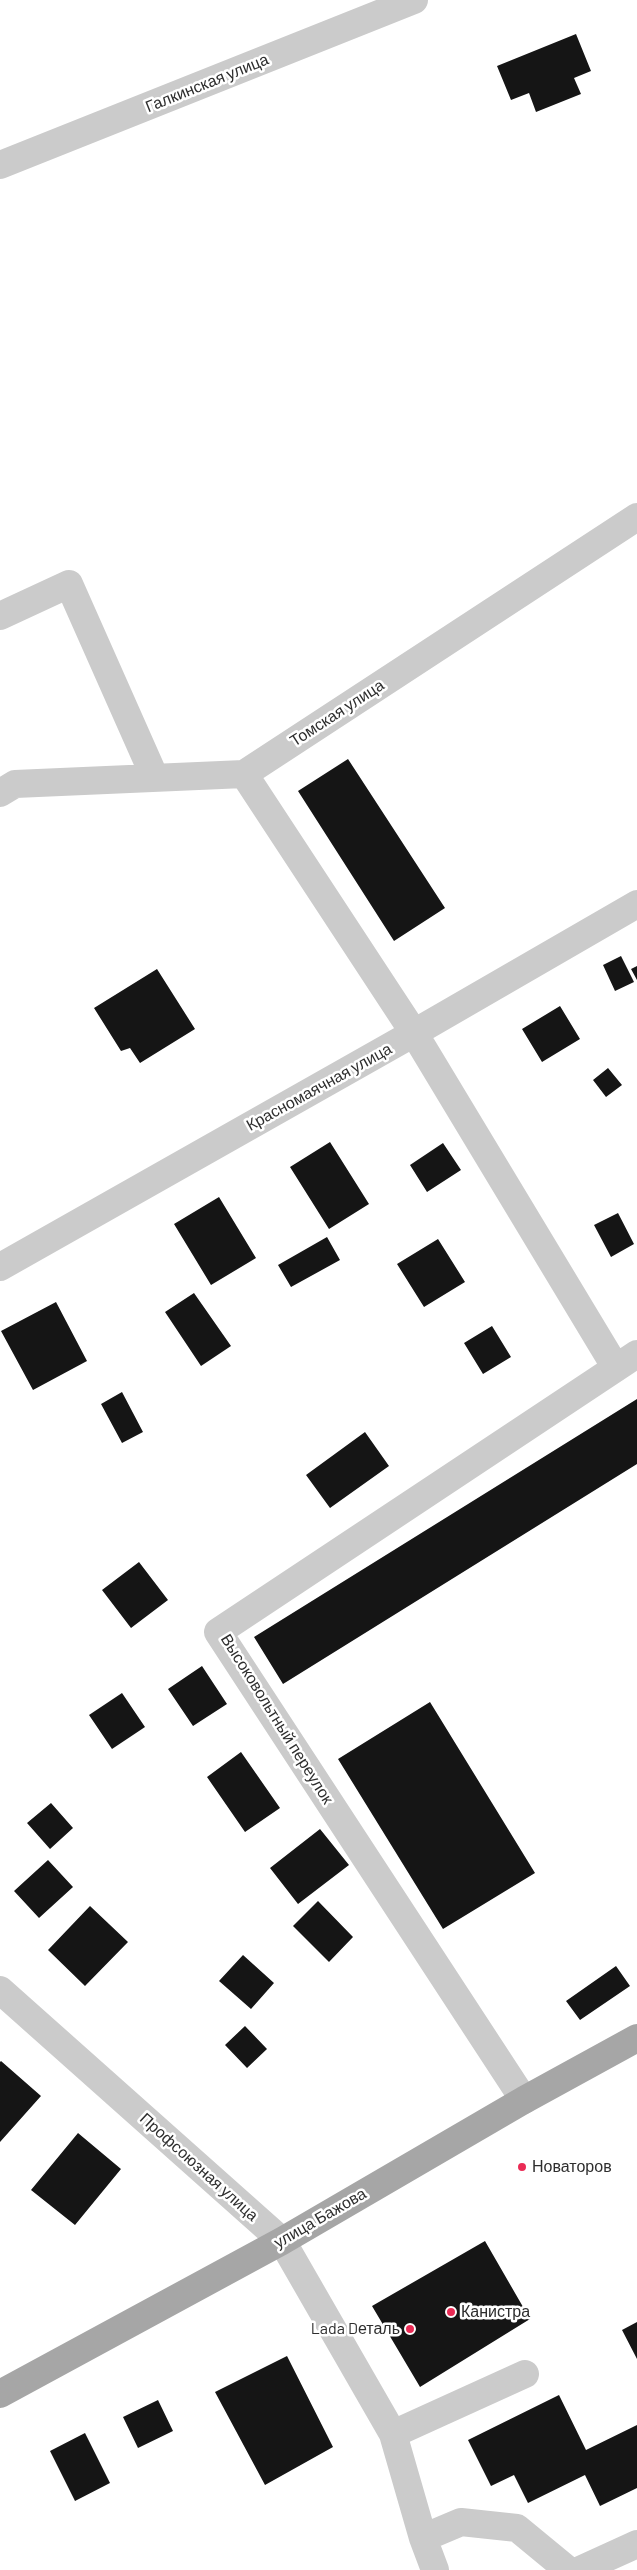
<!DOCTYPE html>
<html>
<head>
<meta charset="utf-8">
<style>
	body { margin:0 }
	canvas { display:block; background:#fff }
</style>
</head>
<body>
<canvas width="637" height="2570"></canvas>
<script>
const g = document.querySelector('canvas').getContext('2d');
g.lineJoin = 'round';
function fillPath(path, color) { g.fillStyle = color; g.fill(path, 'evenodd'); }
function trace(path, color, width, dash) { g.strokeStyle = color; g.lineWidth = width; g.lineCap = dash ? 'butt' : 'round'; g.setLineDash(dash || []); g.stroke(path); }
function label(font, color, halo, rows, align = 'center') {
  g.font = font + ' Barlow,sans-serif'; g.lineWidth = 5; g.setLineDash([]); g.textBaseline = 'middle'; g.strokeStyle = halo; g.fillStyle = color; for (const [text, x, y, turn = 0] of rows) {
    g.save(); g.translate(x, y); g.rotate((+turn || 0) * Math.PI / 180); g.textAlign = isNaN(turn) ? turn : align; if (halo) g.strokeText(text, 0, 0); g.fillText(text, 0, 0); g.restore();
  }
}
fillPath(new Path2D(`
	M 576,34 L 591,71 L 574,78 L 581,94 L 536,112 L 529,93 L 511,100 L 497,66 Z
	M 348,759 L 445,908 L 394,941 L 298,791 Z
	M 621,956 L 634,982 L 615,991 L 603,965 Z
	M 637,966 L 637,980 L 631,969 Z
	M 157,969 L 195,1029 L 140,1063 L 130,1048 L 121,1051 L 94,1008 Z
	M 560,1006 L 580,1039 L 542,1062 L 522,1029 Z
	M 608,1068 L 622,1085 L 606,1097 L 593,1080 Z
	M 330,1142 L 369,1204 L 329,1229 L 290,1167 Z
	M 443,1143 L 461,1170 L 427,1192 L 410,1165 Z
	M 219,1197 L 256,1258 L 211,1285 L 174,1224 Z
	M 618,1213 L 634,1244 L 611,1257 L 594,1225 Z
	M 327,1237 L 340,1260 L 291,1287 L 278,1265 Z
	M 438,1239 L 465,1282 L 424,1307 L 397,1264 Z
	M 194,1293 L 231,1346 L 201,1366 L 165,1312 Z
	M 56,1302 L 87,1361 L 33,1390 L 1,1331 Z
	M 492,1326 L 511,1357 L 483,1374 L 464,1343 Z
	M 122,1392 L 143,1432 L 122,1443 L 101,1404 Z
	M 637,1399 L 637,1464 L 283,1684 L 254,1637 Z
	M 365,1432 L 389,1466 L 330,1508 L 306,1475 Z
	M 139,1562 L 168,1600 L 131,1628 L 102,1590 Z
	M 202,1666 L 227,1704 L 193,1726 L 168,1689 Z
	M 122,1693 L 145,1727 L 112,1749 L 89,1715 Z
	M 430,1702 L 535,1873 L 443,1929 L 338,1759 Z
	M 241,1752 L 280,1808 L 245,1832 L 207,1777 Z
	M 51,1803 L 73,1828 L 50,1849 L 27,1823 Z
	M 320,1829 L 349,1865 L 298,1904 L 270,1868 Z
	M 48,1860 L 73,1887 L 39,1918 L 14,1891 Z
	M 318,1901 L 353,1937 L 329,1962 L 293,1926 Z
	M 90,1906 L 128,1942 L 85,1986 L 48,1950 Z
	M 243,1955 L 274,1983 L 251,2009 L 219,1981 Z
	M 616,1966 L 630,1986 L 580,2020 L 566,2001 Z
	M 245,2026 L 267,2049 L 247,2068 L 225,2045 Z
	M 1,2061 L 41,2096 L 0,2142 L 0,2062 Z
	M 78,2133 L 121,2169 L 75,2225 L 31,2190 Z
	M 485,2241 L 530,2319 L 420,2387 L 372,2306 Z
	M 637,2322 L 637,2359 L 622,2330 Z
	M 287,2356 L 333,2447 L 265,2485 L 215,2392 Z
	M 559,2395 L 586,2450 L 637,2425 L 637,2488 L 600,2506 L 585,2475 L 528,2503 L 514,2475 L 491,2486 L 468,2440 Z
	M 158,2400 L 173,2431 L 138,2448 L 123,2417 Z
	M 85,2433 L 110,2483 L 75,2501 L 50,2451 Z`), '#151515');
trace(new Path2D(`
	M 0,165 L 414,0
	M 0,616 L 69,584 L 155,778
	M 244,774 L 414,1033 L 616,1368
	M 0,793 L 15,784 L 244,774 L 637,517
	M 0,1267 L 414,1033 L 637,904
	M 0,1990 L 282,2241 L 393,2434 L 423,2538 L 435,2570
	M 524,2100 L 218,1632 L 637,1354
	M 393,2434 L 525,2374
	M 423,2538 L 461,2522 L 517,2528 L 568,2570
	M 580,2570 L 637,2544`), '#cbcbcb', 28);
trace(new Path2D(`
	M 0,2394 L 282,2241 L 524,2100 L 637,2038`), '#a6a6a6', 28);
for (const [x, y, r, color] of [
	[522,2167,5,"#ea2b55"],
	[451,2312,5,"#ea2b55"],
	[410,2329,5,"#ea2b55"]
]) { const dot = new Path2D(); dot.arc(x, y, r, 0, 2 * Math.PI); g.fillStyle = color; g.fill(dot); trace(dot, '#fff', 2); }
label('16px', '#2e2e2e', '#fff', [
	["Галкинская улица",207,83,-22],
	["Томская улица",337,713,-33],
	["Красномаячная улица",319,1087,-29],
	["Высоковольтный переулок",277,1719,58],
	["Профсоюзная улица",199,2167,42],
	["улица Бажова",320,2218,-30]
]);
label('16px', '#2e2e2e', '#fff', [
	["Новаторов",532,2167],
	["Канистра",461,2312],
	["Lada Dеталь",400,2329,"right"]
], 'left');
</script>
</body>
</html>
